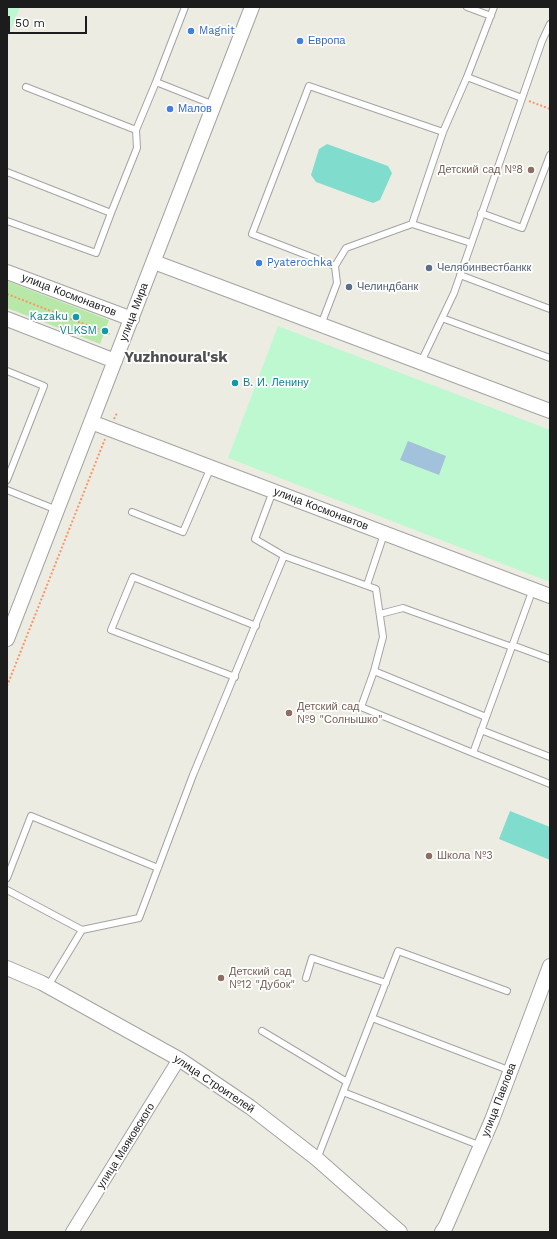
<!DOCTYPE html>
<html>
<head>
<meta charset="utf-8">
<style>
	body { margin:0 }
	#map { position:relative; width:557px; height:1239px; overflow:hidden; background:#edece2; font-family:"Work Sans",sans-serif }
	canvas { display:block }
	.frame { position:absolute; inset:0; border:8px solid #1c1c1c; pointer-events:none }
	.scale { position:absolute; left:8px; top:16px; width:79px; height:18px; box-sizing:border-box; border:2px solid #1c1c1c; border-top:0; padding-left:5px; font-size:12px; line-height:14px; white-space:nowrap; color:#1c1c1c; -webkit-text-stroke:3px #fff; paint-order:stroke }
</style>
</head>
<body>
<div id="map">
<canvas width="557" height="1239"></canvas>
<div class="frame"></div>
<div class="scale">50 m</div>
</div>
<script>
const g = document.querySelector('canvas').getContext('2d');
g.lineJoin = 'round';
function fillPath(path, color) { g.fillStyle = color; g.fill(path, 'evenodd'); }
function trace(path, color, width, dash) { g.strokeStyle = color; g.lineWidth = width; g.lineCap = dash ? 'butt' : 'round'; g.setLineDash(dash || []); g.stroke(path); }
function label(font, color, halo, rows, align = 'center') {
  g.font = font + ' "Work Sans",sans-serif'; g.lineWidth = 3.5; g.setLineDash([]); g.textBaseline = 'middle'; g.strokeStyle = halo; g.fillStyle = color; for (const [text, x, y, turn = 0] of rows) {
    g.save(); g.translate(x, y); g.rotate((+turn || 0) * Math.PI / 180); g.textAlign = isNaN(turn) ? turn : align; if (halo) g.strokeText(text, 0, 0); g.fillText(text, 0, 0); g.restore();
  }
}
fillPath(new Path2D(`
	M 7,281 L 109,320 L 100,344 L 7,308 Z`), '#b8e8a7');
fillPath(new Path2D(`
	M 7,7 L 20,7 L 7,39 Z
	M 278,326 L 550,430 L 550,582 L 228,458 Z`), '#bef8d0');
fillPath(new Path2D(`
	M 327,144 L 388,166 L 392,173 L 380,200 L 373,203 L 316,182 L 311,175 L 319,149 Z
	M 510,811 L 550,827 L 550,860 L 499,839 Z`), '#80dccd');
fillPath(new Path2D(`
	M 408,441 L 446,456 L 439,475 L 400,460 Z`), '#a2c1db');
const service = new Path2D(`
	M 185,7 L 156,82 L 214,105
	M 467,7 L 491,16
	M 467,77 L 522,98
	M 26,87 L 136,130
	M 443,132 L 467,77 L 494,7
	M 7,172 L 111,213 L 137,148 L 136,130 L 156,82
	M 481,213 L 522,228 L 550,155
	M 7,221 L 96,253 L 111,213
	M 335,266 L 252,234 L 309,86 L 443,132 L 412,224
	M 460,275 L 550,309
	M 442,318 L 550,358
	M 321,325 L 337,283 L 335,266 L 346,248 L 412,224 L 471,243
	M 421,362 L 454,293 L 542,41 L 550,24
	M 7,371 L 44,386 L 7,480
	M 7,490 L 57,510
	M 132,512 L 183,532 L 211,467
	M 284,556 L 376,589 L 383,637 L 374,671 L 361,707 L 473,753 L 533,589
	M 367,585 L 384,534
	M 380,614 L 403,608 L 512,647
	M 512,645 L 550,659
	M 374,671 L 486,717
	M 235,677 L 111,630 L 133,577 L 256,626
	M 481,730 L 550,757
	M 473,753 L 550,784
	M 7,878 L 31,816 L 158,868
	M 7,890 L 82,930
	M 306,978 L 312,958 L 386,983
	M 48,986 L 82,930 L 139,918 L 193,775 L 284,556 L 255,539 L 273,491
	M 372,1018 L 511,1071
	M 262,1031 L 347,1082
	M 343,1092 L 481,1146
	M 317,1159 L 398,951 L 507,991`);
const minor = new Path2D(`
	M 72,1232 L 179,1059`);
const tertiary = new Path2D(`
	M 154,262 L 550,411
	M 7,272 L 132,319
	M 7,319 L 115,361
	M 91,422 L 550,596
	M 7,639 L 252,7
	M 7,968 L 42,983 L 179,1059 L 250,1107 L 317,1159 L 400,1232
	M 442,1232 L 446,1226 L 492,1120 L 550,966`);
trace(service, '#a3a3a3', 8);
trace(minor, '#a3a3a3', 14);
trace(tertiary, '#a3a3a3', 16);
trace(new Path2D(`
	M 529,101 L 550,109
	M 7,294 L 110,334
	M 114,419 L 117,413
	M 7,686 L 105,439`), '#f89768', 2, [2, 2]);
trace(service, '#fff', 6);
trace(minor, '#fff', 12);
trace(tertiary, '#fff', 14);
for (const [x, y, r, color] of [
	[191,31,4,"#3f7fe0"],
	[300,41,4,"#3f7fe0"],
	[170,109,4,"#3f7fe0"],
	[531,170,4,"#8d6e63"],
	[259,263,4,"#3f7fe0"],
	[429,268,4,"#5c6f8a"],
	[349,287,4,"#5c6f8a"],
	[76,317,4,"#0f9aa8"],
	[105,331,4,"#0f9aa8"],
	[235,383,4,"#0f9aa8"],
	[289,713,4,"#8d6e63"],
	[429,856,4,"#8d6e63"],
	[221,978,4,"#8d6e63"]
]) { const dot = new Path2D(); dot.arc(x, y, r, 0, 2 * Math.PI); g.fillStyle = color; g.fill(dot); trace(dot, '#fff', 1.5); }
label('11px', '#366cbe', '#fff', [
	["Magnit",199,31],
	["Европа",308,41],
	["Малов",178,109],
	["Pyaterochka",267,263]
], 'left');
label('11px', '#785e54', '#fff', [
	["Детский сад №8",523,170,"right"],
	["Детский сад",297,707],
	["№9 \"Солнышко\"",297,720],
	["Школа №3",437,856],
	["Детский сад",229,972],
	["№12 \"Дубок\"",229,985]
], 'left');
label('11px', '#4e5e75', '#fff', [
	["Челябинвестбанкк",437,268],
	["Челиндбанк",357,287]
], 'left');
label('11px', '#1c1c1c', '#fff', [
	["улица Космонавтов",69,295,21],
	["улица Мира",134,312,-69],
	["улица Космонавтов",321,509,21],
	["улица Строителей",214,1084,34],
	["улица Павлова",499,1100,-69],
	["улица Маяковского",126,1146,-58]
]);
label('11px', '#0d838f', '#fff', [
	["Kazaku",68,317],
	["VLKSM",97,331],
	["В. И. Ленину",243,383,"left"]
], 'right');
label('bold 15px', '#4f4f4f', '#fff', [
	["Yuzhnoural'sk",176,358]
]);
</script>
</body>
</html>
